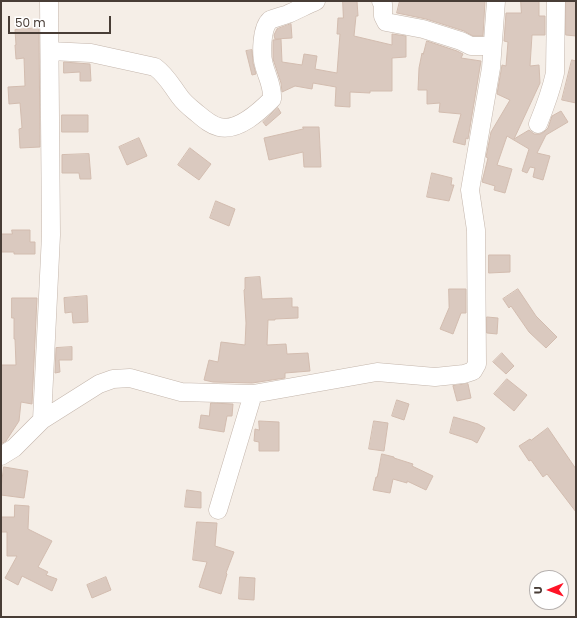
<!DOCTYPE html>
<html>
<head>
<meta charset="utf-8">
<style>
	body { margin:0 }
	#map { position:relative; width:577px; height:618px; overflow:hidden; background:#f5eee7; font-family:Poppins,sans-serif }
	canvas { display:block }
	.frame { position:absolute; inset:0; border:2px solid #483d36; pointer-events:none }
	.north { position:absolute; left:529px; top:570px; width:40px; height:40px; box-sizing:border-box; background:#fff; border:1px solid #b6b1af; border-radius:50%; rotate:269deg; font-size:11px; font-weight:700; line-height:16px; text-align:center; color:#483d36 }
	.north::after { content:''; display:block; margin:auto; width:14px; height:18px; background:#ff1427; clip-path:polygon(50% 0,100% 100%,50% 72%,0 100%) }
	.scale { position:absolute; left:8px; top:16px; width:103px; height:18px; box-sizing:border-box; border:2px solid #483d36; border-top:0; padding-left:5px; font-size:12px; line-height:14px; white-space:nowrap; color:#483d36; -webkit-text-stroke:3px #fff; paint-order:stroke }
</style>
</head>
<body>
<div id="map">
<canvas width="577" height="618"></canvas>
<div class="frame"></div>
<div class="north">U</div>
<div class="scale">50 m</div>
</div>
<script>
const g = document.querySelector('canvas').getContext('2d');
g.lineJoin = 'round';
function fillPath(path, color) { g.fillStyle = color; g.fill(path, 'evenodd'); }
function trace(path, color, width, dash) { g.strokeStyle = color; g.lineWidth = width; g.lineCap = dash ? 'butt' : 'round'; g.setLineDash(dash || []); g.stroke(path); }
const building = new Path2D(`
	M 343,1 L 357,1 L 358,16 L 356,16 L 354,36 L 392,45 L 392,34 L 406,36 L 406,57 L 392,58 L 392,91 L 370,91 L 370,93 L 350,92 L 350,107 L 335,106 L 336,87 L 313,83 L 312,89 L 295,86 L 282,92 L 281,83 L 273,59 L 273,40 L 281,39 L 282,62 L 302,65 L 304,54 L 317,56 L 315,69 L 337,73 L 340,34 L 337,34 L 338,18 L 343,18 Z
	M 400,1 L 485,1 L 483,36 L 473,36 L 464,31 L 426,19 L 397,13 Z
	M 521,1 L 539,1 L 539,16 L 545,16 L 545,35 L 532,35 L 530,66 L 539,65 L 540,83 L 514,139 L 529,130 L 534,134 L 540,134 L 544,132 L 548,128 L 552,116 L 561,111 L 568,122 L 546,135 L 537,153 L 550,156 L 543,180 L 533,177 L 535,168 L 530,167 L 527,173 L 522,171 L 529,149 L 507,136 L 497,165 L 512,169 L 505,193 L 494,190 L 495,186 L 482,182 L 488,158 L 486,157 L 491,132 L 510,100 L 497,94 L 502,65 L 506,66 L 508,42 L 504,41 L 506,13 L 521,13 Z
	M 566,1 L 576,1 L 576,36 L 566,35 Z
	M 291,24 L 292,38 L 275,39 L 274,35 L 277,29 Z
	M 39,28 L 40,147 L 20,148 L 19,129 L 22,128 L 20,103 L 9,104 L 8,87 L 25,86 L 24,58 L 16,59 L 15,45 L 16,45 L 15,30 Z
	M 427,41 L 457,51 L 463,54 L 461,58 L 481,61 L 468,139 L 466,138 L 465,145 L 453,142 L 461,114 L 439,112 L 440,103 L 427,104 L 427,90 L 418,90 L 419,68 L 422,53 L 423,54 Z
	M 252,50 L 253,63 L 256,74 L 252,75 L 246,51 Z
	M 572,60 L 576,61 L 576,103 L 562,100 Z
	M 64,62 L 90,64 L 91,81 L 80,81 L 80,72 L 64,73 Z
	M 278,108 L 281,113 L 266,126 L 263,122 Z
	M 62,115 L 88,115 L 88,132 L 62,132 Z
	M 303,127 L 319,127 L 321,167 L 304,167 L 303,152 L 269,160 L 264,138 L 303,129 Z
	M 139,138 L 147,156 L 127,165 L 119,147 Z
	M 190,148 L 211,164 L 199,180 L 178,165 Z
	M 89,154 L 91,179 L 80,179 L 79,173 L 62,173 L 62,155 Z
	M 432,173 L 452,178 L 451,185 L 454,185 L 449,201 L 427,197 Z
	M 216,201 L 235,209 L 229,226 L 210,218 Z
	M 12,230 L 30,230 L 30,242 L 35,242 L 35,254 L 14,254 L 14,252 L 1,252 L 1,234 L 12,234 Z
	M 489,255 L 510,255 L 510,272 L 489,273 Z
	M 260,277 L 262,299 L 292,298 L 292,307 L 298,307 L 298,318 L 275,319 L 275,320 L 268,320 L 267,345 L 286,344 L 287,354 L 308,353 L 310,371 L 285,373 L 285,378 L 252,383 L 213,382 L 204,380 L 209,360 L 218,362 L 221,342 L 245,345 L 246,323 L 244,290 L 245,289 L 245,278 Z
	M 449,289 L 466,289 L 466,313 L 461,313 L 453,334 L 440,329 L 449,308 Z
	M 518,289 L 536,316 L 557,337 L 546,348 L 529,332 L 511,306 L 509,308 L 503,299 Z
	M 87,296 L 88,322 L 73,323 L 72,312 L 65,313 L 64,298 Z
	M 12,298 L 37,298 L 32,404 L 21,402 L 19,421 L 6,441 L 1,444 L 1,365 L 16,365 L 15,339 L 14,339 L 14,318 L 12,318 Z
	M 487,317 L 498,318 L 497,334 L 487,333 Z
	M 72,347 L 72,360 L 59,360 L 60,372 L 55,373 L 56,348 Z
	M 502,353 L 514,366 L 506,374 L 493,362 Z
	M 507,379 L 527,395 L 514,411 L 494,394 Z
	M 468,384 L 471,398 L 457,401 L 453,386 Z
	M 397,400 L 409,404 L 404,420 L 392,416 Z
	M 211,403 L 233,404 L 232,416 L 227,416 L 224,432 L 199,428 L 201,415 L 209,416 Z
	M 454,417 L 478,424 L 485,428 L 477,443 L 472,440 L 450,433 Z
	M 259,421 L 279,422 L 279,451 L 259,451 L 259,442 L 254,441 L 255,429 L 259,430 Z
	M 374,421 L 388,423 L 384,451 L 369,449 Z
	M 548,428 L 576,469 L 576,512 L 547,474 L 543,477 L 531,460 L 529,461 L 519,446 L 530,439 L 531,440 Z
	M 382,454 L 394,457 L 394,458 L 413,464 L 412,466 L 433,476 L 426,490 L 407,481 L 407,483 L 393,479 L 390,493 L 373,490 L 376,477 L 377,477 Z
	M 4,467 L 28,471 L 24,498 L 1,495 L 1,488 Z
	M 187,490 L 201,492 L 201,508 L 185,507 Z
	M 15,505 L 29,506 L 28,529 L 52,541 L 38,567 L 48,572 L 46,575 L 57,579 L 52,591 L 22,576 L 18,585 L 5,578 L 17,556 L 7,556 L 7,532 L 1,532 L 1,517 L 14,517 Z
	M 197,522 L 217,523 L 215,546 L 234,552 L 226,573 L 227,574 L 221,594 L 199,587 L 207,562 L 193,560 Z
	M 106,577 L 111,590 L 92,598 L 87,585 Z
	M 240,577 L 255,578 L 254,600 L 239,599 Z`);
fillPath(building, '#dac9bf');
trace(building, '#d2bcaf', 1);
const minor = new Path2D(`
	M 381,1 L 383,4 L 383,16 L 386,22 L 423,29 L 461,41 L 471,46 L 492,46
	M 50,51 L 91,53 L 155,67 C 167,76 171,85 180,97 C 185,104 192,109 198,114 C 205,120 211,125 219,127 C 238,132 260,111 272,99 C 273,86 267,77 264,65 C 261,55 261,28 270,20 C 274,18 283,16 288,14 C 297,10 307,5 316,1
	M 538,124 C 545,107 551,91 555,73 L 556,1
	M 42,420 L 99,384 L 113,379 L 130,378 L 181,392 L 253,394 L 377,372 L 435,377 L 464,374 L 473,371 L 477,364 L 476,230 L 470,190 L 491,68 L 496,1
	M 1,456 L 14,448 L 42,420 L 51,235 L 49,1
	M 218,510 L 253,394`);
trace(minor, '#c4b6ac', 19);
trace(minor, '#fff', 18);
</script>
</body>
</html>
